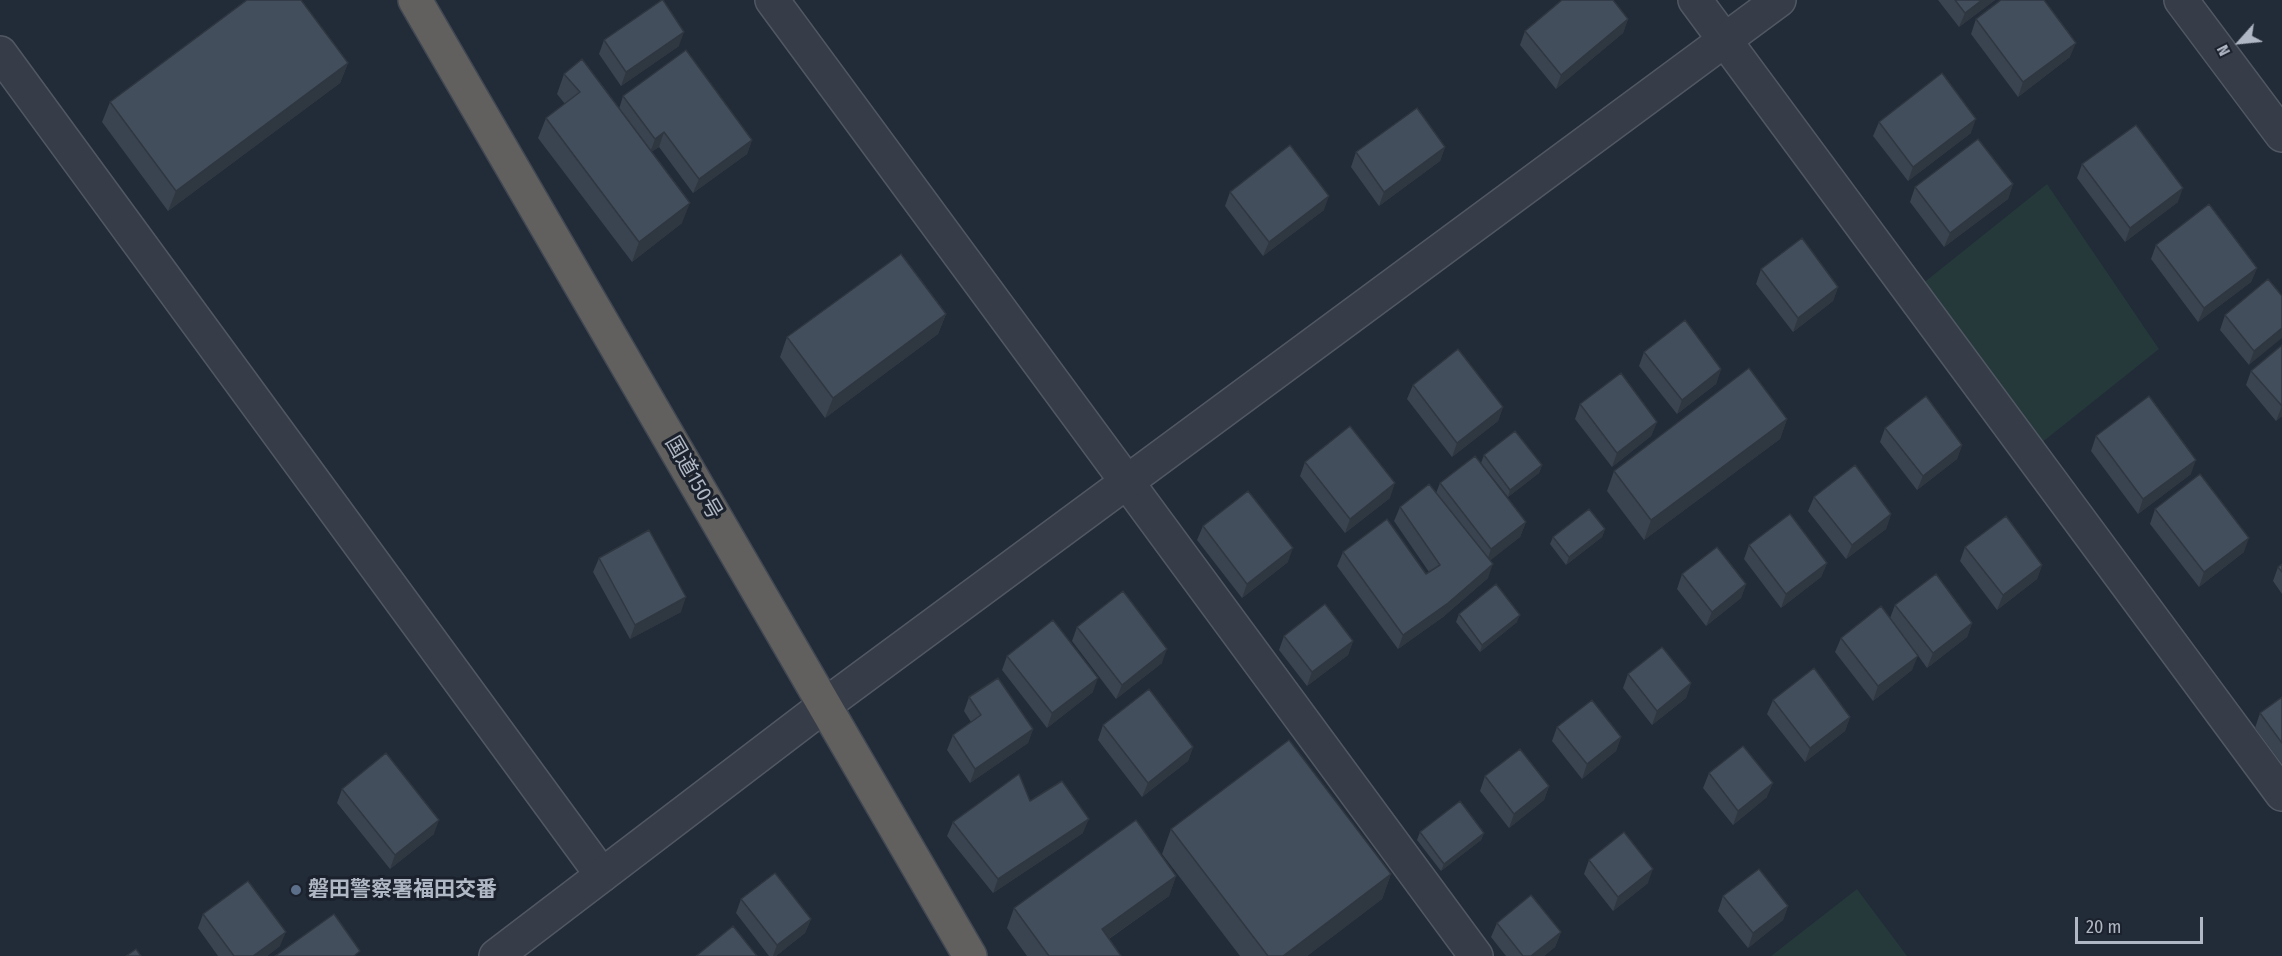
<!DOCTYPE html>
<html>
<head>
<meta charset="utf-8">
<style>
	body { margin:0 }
	#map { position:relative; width:2282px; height:956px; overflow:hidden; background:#222b38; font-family:"Fira Sans Condensed",sans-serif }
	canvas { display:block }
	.north { position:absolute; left:2210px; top:12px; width:60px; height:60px; -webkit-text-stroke:4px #1b222d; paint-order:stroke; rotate:243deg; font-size:16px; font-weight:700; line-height:24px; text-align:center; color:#b1b8c5 }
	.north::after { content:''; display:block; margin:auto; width:21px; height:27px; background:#b1b8c5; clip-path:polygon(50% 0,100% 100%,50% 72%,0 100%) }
	.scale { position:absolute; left:2075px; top:917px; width:128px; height:27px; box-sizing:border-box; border:3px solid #b1b8c5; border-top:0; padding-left:8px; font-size:18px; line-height:21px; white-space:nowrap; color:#b1b8c5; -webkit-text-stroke:4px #1b222d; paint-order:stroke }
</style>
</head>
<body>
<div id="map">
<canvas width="2282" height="956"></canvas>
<div class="north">N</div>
<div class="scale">20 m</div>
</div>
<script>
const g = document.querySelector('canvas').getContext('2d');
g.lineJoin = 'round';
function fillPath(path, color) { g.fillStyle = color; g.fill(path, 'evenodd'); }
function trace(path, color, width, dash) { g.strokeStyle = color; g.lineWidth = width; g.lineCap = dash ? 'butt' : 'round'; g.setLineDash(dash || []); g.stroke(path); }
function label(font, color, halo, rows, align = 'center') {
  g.font = font + ' "Fira Sans Condensed","Noto Sans JP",sans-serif'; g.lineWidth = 6; g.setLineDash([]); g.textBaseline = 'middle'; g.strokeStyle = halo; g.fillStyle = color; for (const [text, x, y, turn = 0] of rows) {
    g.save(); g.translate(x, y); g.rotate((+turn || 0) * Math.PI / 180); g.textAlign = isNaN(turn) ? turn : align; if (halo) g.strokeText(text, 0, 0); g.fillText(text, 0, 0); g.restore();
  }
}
fillPath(new Path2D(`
	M 2047,184 L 2159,349 L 2030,452 L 1912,292 Z
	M 1857,889 L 1907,956 L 1771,956 Z`), '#25383a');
const minor = new Path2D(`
	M 772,0 L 1476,956
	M 1695,0 L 2282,794
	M 2181,0 L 2282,135
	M 0,53 L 602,875`);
const tertiary = new Path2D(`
	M 496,956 L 825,705 L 1779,0`);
const trunk = new Path2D(`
	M 415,0 L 970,956`);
trace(minor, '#515863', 36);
trace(tertiary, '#515863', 36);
trace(trunk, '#414853', 36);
trace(minor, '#363d49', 33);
trace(tertiary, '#363d49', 33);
trace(trunk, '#61605e', 33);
fillPath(new Path2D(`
	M 1938,0 L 1995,0 L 1959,27 Z
	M 1628,19 L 1623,33 L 1556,89 L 1520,45 L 1525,31 Z
	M 1976,19 L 2070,57 L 2018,97 L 1971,34 Z
	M 604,40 L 679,46 L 621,86 L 599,54 Z
	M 348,63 L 340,83 L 168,211 L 102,122 L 110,102 Z
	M 564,74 L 619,109 L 623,96 L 752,140 L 747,154 L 693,193 L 659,147 L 651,152 L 682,223 L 632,262 L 538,138 L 546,118 L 565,104 L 557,94 Z
	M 1879,122 L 1971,133 L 1908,181 L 1873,136 Z
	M 1445,147 L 1440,161 L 1379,206 L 1351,167 L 1356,152 Z
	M 2082,164 L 2178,202 L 2125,242 L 2077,178 Z
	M 2013,184 L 2008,199 L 1944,247 L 1910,202 L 1915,187 Z
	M 1230,192 L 1324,210 L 1263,256 L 1225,206 Z
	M 2156,245 L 2257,268 L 2251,282 L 2198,322 L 2151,259 Z
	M 1761,269 L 1838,287 L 1833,301 L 1793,332 L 1756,284 Z
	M 2282,296 L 2249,365 L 2220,330 L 2225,315 Z
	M 946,314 L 938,334 L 825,418 L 780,357 L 787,337 Z
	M 2282,345 L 2282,416 L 2276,421 L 2246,385 L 2251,371 Z
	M 1644,352 L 1721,369 L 1716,384 L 1677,414 L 1639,366 Z
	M 1413,385 L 1503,407 L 1498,421 L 1452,457 L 1407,399 Z
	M 1580,404 L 1657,422 L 1651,436 L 1612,467 L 1575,419 Z
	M 1787,419 L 1780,439 L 1644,540 L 1607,491 L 1614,471 Z
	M 1885,428 L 1962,445 L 1957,459 L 1917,490 L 1880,442 Z
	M 2096,436 L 2191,474 L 2138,514 L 2091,451 Z
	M 1484,455 L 1542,465 L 1539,473 L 1508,497 L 1481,463 Z
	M 1305,462 L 1390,498 L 1345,533 L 1300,476 Z
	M 1440,483 L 1526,522 L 1520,537 L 1490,560 L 1488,578 L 1443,617 L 1398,649 L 1337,566 L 1343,552 L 1426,574 L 1429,572 L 1394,521 L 1400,507 L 1436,493 Z
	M 1814,497 L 1891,514 L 1886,529 L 1846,559 L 1808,511 Z
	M 2155,509 L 2244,552 L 2199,587 L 2150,524 Z
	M 1203,526 L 1288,562 L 1242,598 L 1197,540 Z
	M 1605,529 L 1602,537 L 1566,565 L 1550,544 L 1553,537 Z
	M 1749,545 L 1827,563 L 1821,577 L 1781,608 L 1744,559 Z
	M 1965,547 L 2042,565 L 2037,579 L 1997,610 L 1960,561 Z
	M 599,558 L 681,612 L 630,639 L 593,572 Z
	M 2282,564 L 2282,594 L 2273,581 L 2278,567 Z
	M 1682,574 L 1746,584 L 1741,598 L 1706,626 L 1677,589 Z
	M 1895,605 L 1972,623 L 1967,637 L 1927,668 L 1917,654 L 1912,670 L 1873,701 L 1835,652 L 1841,638 L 1890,618 Z
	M 1459,614 L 1517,622 L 1480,652 L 1456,622 Z
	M 1077,627 L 1162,663 L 1116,699 L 1072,641 Z
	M 1284,636 L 1353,641 L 1348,655 L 1307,686 L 1279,650 Z
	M 1007,656 L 1093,692 L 1047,728 L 1002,670 Z
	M 1628,674 L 1691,683 L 1686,698 L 1652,725 L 1623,688 Z
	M 969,697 L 1033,729 L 1028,743 L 970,783 L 947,750 L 953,735 L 971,722 L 964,711 Z
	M 2282,697 L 2282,764 L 2255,728 L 2260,713 Z
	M 1773,700 L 1850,717 L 1845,731 L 1805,762 L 1767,714 Z
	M 1103,725 L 1193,747 L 1188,761 L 1142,797 L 1098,740 Z
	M 1557,727 L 1621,737 L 1616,751 L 1582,779 L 1552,741 Z
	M 1709,773 L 1767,797 L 1733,825 L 1703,788 Z
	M 1485,776 L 1549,786 L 1544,800 L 1509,828 L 1480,791 Z
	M 342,789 L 434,834 L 390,869 L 337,803 Z
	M 1030,801 L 1083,833 L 993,893 L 947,836 L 953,822 Z
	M 1171,829 L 1391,874 L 1382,899 L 1307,956 L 1240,956 L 1162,854 Z
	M 1420,832 L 1484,833 L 1481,840 L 1441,871 L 1417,840 Z
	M 1589,860 L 1648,883 L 1613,911 L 1584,874 Z
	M 1176,876 L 1169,896 L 1109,939 L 1121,956 L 1027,956 L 1007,928 L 1014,908 Z
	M 1723,896 L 1788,906 L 1783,920 L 1748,948 L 1718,911 Z
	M 741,899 L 811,919 L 805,933 L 776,956 L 769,956 L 736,913 Z
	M 203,914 L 280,946 L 267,956 L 218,956 L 198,928 Z
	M 1497,923 L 1561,932 L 1555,947 L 1544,956 L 1506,956 L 1491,937 Z`), '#3a4350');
fillPath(new Path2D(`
	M 1982,0 L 1995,0 L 1959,27 L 1965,13 Z
	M 1628,19 L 1623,33 L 1556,89 L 1561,75 Z
	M 684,32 L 679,46 L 621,86 L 626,72 Z
	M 2076,43 L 2070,57 L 2018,97 L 2023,82 Z
	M 348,63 L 340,83 L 168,211 L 176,191 Z
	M 1976,119 L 1971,133 L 1908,181 L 1913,167 Z
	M 664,132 L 659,147 L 650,153 L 655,139 Z
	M 752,140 L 747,154 L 693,193 L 699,179 Z
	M 1445,147 L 1440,161 L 1379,206 L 1384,192 Z
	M 2013,184 L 2008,199 L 1944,247 L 1950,233 Z
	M 2183,188 L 2178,202 L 2125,242 L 2130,228 Z
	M 1329,196 L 1324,210 L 1263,256 L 1269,242 Z
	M 690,203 L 682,223 L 632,262 L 639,242 Z
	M 2257,268 L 2251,282 L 2198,322 L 2204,308 Z
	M 1838,287 L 1833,301 L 1793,332 L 1798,318 Z
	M 946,314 L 938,334 L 825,418 L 833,398 Z
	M 2282,328 L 2282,338 L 2249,365 L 2254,351 Z
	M 1721,369 L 1716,384 L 1677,414 L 1682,400 Z
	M 2282,406 L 2282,416 L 2276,421 Z
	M 1503,407 L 1498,421 L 1452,457 L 1457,443 Z
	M 1787,419 L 1780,439 L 1644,540 L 1651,520 Z
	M 1657,422 L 1651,436 L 1612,467 L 1617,453 Z
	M 1962,445 L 1957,459 L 1917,490 L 1923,476 Z
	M 2196,460 L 2191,474 L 2138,514 L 2143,499 Z
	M 1542,465 L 1539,473 L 1508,497 L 1510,490 Z
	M 1395,483 L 1390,498 L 1345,533 L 1350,519 Z
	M 1891,514 L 1886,529 L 1846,559 L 1852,545 Z
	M 1526,522 L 1520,537 L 1486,564 L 1491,549 Z
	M 1605,529 L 1602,537 L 1566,565 L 1569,557 Z
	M 2249,538 L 2244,552 L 2199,587 L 2204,572 Z
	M 1293,548 L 1288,562 L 1242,598 L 1247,584 Z
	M 1827,563 L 1821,577 L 1781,608 L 1786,594 Z
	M 1493,564 L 1488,578 L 1443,617 L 1398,649 L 1403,635 Z
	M 2042,565 L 2037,579 L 1997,610 L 2003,595 Z
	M 1746,584 L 1741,598 L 1706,626 L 1712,612 Z
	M 686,597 L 681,612 L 630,639 L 635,625 Z
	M 1520,615 L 1517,622 L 1480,652 L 1482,645 Z
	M 1972,623 L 1967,637 L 1927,668 L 1933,653 Z
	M 1353,641 L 1348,655 L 1307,686 L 1312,672 Z
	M 1167,649 L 1162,663 L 1116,699 L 1122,685 Z
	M 1918,656 L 1912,670 L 1873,701 L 1878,686 Z
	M 1098,678 L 1093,692 L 1047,728 L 1052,713 Z
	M 1691,683 L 1686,698 L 1652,725 L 1657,711 Z
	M 1850,717 L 1845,731 L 1805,762 L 1810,748 Z
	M 1033,729 L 1028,743 L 970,783 L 975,769 Z
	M 1621,737 L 1616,751 L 1582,779 L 1587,764 Z
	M 1193,747 L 1188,761 L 1142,797 L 1148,783 Z
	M 1773,783 L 1767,797 L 1733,825 L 1738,811 Z
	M 1549,786 L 1544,800 L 1509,828 L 1514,814 Z
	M 1089,819 L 1083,833 L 993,893 L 998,879 Z
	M 439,820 L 434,834 L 390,869 L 395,855 Z
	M 1484,833 L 1481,840 L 1441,871 L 1444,864 Z
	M 1653,869 L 1648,883 L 1613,911 L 1618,897 Z
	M 1391,874 L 1382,899 L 1307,956 L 1283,956 Z
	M 1176,876 L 1169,896 L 1094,949 L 1102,929 Z
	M 1788,906 L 1783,920 L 1748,948 L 1753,933 Z
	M 811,919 L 805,933 L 776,956 L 773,956 L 777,945 Z
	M 286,932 L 280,946 L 267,956 L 253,956 Z
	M 1561,932 L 1555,947 L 1544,956 L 1531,956 Z`), '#2f3741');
const building = new Path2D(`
	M 247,0 L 301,0 L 348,63 L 176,191 L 110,102 Z
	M 662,0 L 663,0 L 684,32 L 626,72 L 604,40 Z
	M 1562,0 L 1613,0 L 1628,19 L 1561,75 L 1525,31 Z
	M 1955,0 L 1982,0 L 1965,13 Z
	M 2001,0 L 2044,0 L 2076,43 L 2023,82 L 1976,19 Z
	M 686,50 L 752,140 L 699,179 L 664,132 L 655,139 L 623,96 Z
	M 582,59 L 690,203 L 639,242 L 546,118 L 580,92 L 564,74 Z
	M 1942,73 L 1976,119 L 1913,167 L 1879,122 Z
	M 1417,108 L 1445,147 L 1384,192 L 1356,152 Z
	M 2136,125 L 2183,188 L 2130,228 L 2082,164 Z
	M 1978,139 L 2013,184 L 1950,233 L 1915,187 Z
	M 1290,145 L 1329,196 L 1269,242 L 1230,192 Z
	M 2209,204 L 2257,268 L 2204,308 L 2156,245 Z
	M 1802,238 L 1838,287 L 1798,318 L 1761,269 Z
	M 901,254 L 946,314 L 833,398 L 787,337 Z
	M 2268,279 L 2282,296 L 2282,328 L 2254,351 L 2225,315 Z
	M 1685,320 L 1721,369 L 1682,400 L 1644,352 Z
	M 2282,345 L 2282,406 L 2251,371 Z
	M 1458,349 L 1503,407 L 1457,443 L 1413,385 Z
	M 1749,368 L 1787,419 L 1651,520 L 1614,471 Z
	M 1621,373 L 1657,422 L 1617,453 L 1580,404 Z
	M 1926,396 L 1962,445 L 1923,476 L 1885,428 Z
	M 2149,396 L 2196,460 L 2143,499 L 2096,436 Z
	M 1350,426 L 1395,483 L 1350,519 L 1305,462 Z
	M 1515,431 L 1542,465 L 1510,490 L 1484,455 Z
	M 1475,456 L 1526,522 L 1491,549 L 1440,483 Z
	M 1855,465 L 1891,514 L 1852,545 L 1814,497 Z
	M 2200,474 L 2249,538 L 2204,572 L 2155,509 Z
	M 1429,484 L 1493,564 L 1448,603 L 1403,635 L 1343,552 L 1387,519 L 1426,574 L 1440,565 L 1400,507 Z
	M 1248,491 L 1293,548 L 1247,584 L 1203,526 Z
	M 1589,509 L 1605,529 L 1569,557 L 1553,537 Z
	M 1790,514 L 1827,563 L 1786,594 L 1749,545 Z
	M 2006,516 L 2042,565 L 2003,595 L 1965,547 Z
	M 649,530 L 686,597 L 635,625 L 599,558 Z
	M 1717,547 L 1746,584 L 1712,612 L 1682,574 Z
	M 2282,564 L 2282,572 L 2278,567 Z
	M 1936,574 L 1972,623 L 1933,653 L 1895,605 Z
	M 1496,584 L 1520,615 L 1482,645 L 1459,614 Z
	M 1123,591 L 1167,649 L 1122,685 L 1077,627 Z
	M 1325,604 L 1353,641 L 1312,672 L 1284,636 Z
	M 1881,606 L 1918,656 L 1878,686 L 1841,638 Z
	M 1053,620 L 1098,678 L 1052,713 L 1007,656 Z
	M 1662,647 L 1691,683 L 1657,711 L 1628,674 Z
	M 1814,668 L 1850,717 L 1810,748 L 1773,700 Z
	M 998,678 L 1033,729 L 975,769 L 953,735 L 981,715 L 969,697 Z
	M 1149,689 L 1193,747 L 1148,783 L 1103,725 Z
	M 2282,697 L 2282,743 L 2260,713 Z
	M 1592,700 L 1621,737 L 1587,764 L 1557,727 Z
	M 1289,740 L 1391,874 L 1283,956 L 1268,956 L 1171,829 Z
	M 1743,746 L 1773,783 L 1738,811 L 1709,773 Z
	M 1520,749 L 1549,786 L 1514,814 L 1485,776 Z
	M 386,753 L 439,820 L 395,855 L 342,789 Z
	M 1019,774 L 1030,801 L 1062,781 L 1089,819 L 998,879 L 953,822 Z
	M 1460,801 L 1484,833 L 1444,864 L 1420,832 Z
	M 1136,820 L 1176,876 L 1102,929 L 1121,956 L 1049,956 L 1014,908 Z
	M 1624,832 L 1653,869 L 1618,897 L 1589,860 Z
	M 1759,869 L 1788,906 L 1753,933 L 1723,896 Z
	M 775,873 L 811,919 L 777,945 L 741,899 Z
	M 248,881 L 286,932 L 253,956 L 234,956 L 203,914 Z
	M 1531,895 L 1561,932 L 1531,956 L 1523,956 L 1497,923 Z
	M 334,914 L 360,951 L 354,956 L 275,956 Z
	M 733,926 L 757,956 L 696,956 Z
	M 136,949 L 141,956 L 126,956 Z`);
fillPath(building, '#434e5d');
trace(building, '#2f3741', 1.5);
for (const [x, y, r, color] of [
	[296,890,6,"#5c6f8a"]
]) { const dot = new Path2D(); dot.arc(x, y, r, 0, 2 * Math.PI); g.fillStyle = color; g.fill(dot); trace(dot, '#1b222d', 2); }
label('21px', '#b1b8c5', '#1b222d', [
	["国道150号",693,478,60]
]);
label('bold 21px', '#b1b8c5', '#1b222d', [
	["磐田警察署福田交番",308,890]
], 'left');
</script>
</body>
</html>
